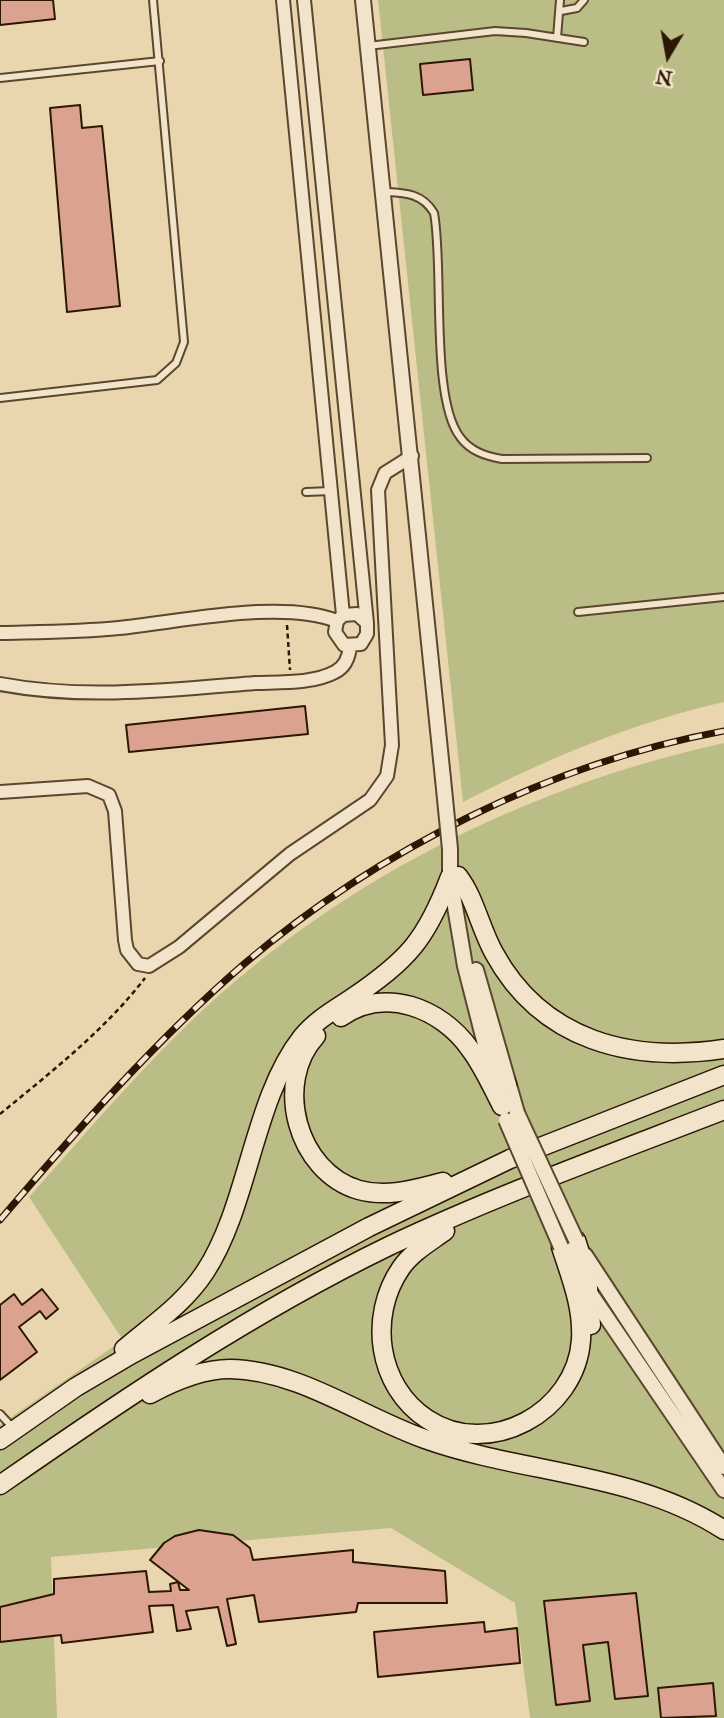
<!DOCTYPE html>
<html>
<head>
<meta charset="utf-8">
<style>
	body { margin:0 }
	#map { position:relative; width:724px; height:1718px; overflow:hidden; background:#ead6ae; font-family:"IM FELL Great Primer",serif }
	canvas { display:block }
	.north { position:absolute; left:633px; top:21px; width:70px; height:70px; -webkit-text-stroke:5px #f1e4ca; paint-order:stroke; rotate:190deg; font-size:19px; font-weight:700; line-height:28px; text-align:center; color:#2b1703 }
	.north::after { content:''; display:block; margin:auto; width:24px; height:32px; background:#2b1703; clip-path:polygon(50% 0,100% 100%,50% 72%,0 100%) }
</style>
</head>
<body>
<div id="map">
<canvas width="724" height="1718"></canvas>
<div class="north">N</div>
</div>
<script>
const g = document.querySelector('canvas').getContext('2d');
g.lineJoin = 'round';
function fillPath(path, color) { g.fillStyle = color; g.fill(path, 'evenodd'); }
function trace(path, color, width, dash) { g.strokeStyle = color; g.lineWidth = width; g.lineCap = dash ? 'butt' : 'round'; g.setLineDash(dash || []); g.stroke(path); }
fillPath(new Path2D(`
	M 378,0 L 724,0 L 724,702 C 632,723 546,759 463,802 Z
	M 724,743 L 724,1718 L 530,1718 L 515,1603 L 391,1528 L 51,1557 L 57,1718 L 0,1718 L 0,1425 L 123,1340 L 29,1197 C 99,1119 168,1035 250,969 C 387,857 552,781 724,743 Z`), '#bbbd87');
const building = new Path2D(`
	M 0,0 L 53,0 L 55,19 L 0,25 Z
	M 470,59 L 473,90 L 423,95 L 420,64 Z
	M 80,105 L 82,128 L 102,126 L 120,306 L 67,312 L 50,108 Z
	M 305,706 L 308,734 L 129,752 L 126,725 Z
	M 42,1289 L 58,1309 L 46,1319 L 40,1311 L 19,1327 L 37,1352 L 0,1380 L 0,1305 L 14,1294 L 22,1305 Z
	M 199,1530 L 233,1535 L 250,1548 L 253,1560 L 353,1550 L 353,1562 L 445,1571 L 447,1603 L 358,1603 L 356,1612 L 259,1622 L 254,1595 L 227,1599 L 236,1644 L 227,1646 L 218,1607 L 186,1611 L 191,1629 L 177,1631 L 173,1605 L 149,1606 L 153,1632 L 62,1643 L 61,1635 L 0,1642 L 0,1607 L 54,1594 L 54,1579 L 146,1571 L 149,1592 L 171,1591 L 170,1584 L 178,1582 L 180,1590 L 189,1590 L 150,1560 L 164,1543 L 175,1536 Z
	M 636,1593 L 648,1696 L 615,1699 L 608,1642 L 583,1645 L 590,1701 L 556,1705 L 544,1601 Z
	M 484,1622 L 485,1632 L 517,1628 L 520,1663 L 378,1677 L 374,1632 Z
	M 713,1683 L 716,1716 L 661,1718 L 658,1688 Z`);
fillPath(building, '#dba28f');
trace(building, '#2b1703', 2);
const service = new Path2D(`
	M 561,11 L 577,8 L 584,0
	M 557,38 L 560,0
	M 368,46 L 495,31 L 526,33 L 584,42
	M 0,78 L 160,61
	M 385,192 C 405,193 422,193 434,213 C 444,265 430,398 460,437 C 470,451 485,456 502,459 L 647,458
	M 0,398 L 157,380 L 176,363 L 184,342 L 153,0
	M 306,492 L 331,491
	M 578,612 L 724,597
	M 0,1414 L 14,1429`);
const minor = new Path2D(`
	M 283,0 L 343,615 L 337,621 L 335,632 L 344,645 L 361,644 L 367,634 L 367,623 L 357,614 L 343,615
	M 304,0 L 367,623
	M 0,633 C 39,632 79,632 119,628 C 180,622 281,599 337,621
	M 0,684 C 84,700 171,690 255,683 C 279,682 313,684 335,672 C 345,667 349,657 350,646
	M 0,792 L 88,786 L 109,795 L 115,811 L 125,940 L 127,950 L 138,964 L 149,966 L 179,947 L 290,854 L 370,800 L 387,776 L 392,745 L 378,490 L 385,473 L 412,456`);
const tertiary = new Path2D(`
	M 363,0 L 443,779
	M 450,849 L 450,877 L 465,966 L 489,1060
	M 476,970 L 517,1113
	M 585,1255 L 724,1467
	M 588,1290 L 724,1490`);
const secondary = new Path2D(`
	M 458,876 C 475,898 480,928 494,953 C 542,1041 631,1063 724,1049
	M 341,1017 C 385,986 441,1008 470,1049 C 483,1066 492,1087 502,1106
	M 316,1036 C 273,1083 297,1172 359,1190 C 388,1198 415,1189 443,1182
	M 485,1052 L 507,1085
	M 445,1231 C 430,1242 412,1252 401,1268 C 368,1316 377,1386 427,1419 C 489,1460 576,1412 581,1340 C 583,1307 571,1278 561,1247
	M 576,1240 L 587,1275 L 591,1325
	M 124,1349 C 152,1325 184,1304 205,1272 C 249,1205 253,1099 302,1037 C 316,1020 334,1010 352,998 C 408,960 426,940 450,877
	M 150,1394 C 174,1381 202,1369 230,1369 C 299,1370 362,1417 425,1439 C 523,1474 635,1472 724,1530
	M 0,1440 L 76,1387 L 132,1354 L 369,1227 L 510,1159 L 724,1075
	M 0,1485 C 125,1398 251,1313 389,1246 C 497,1195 613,1153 724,1110`);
trace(service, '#5b472e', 10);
trace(minor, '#5b472e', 16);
trace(tertiary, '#5b472e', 18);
trace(secondary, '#2b1703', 21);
trace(new Path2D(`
	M 287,625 L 290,670
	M 0,1114 C 50,1073 105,1030 145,978`), '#2b1703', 2.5, [5, 3.5]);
trace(service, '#f1e4ca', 6);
trace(minor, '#f1e4ca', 12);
trace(tertiary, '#f1e4ca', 14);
trace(secondary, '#f1e4ca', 18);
const rail = new Path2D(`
	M 0,1220 C 76,1131 155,1041 244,964 C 378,850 551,763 724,731`);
trace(rail, '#2b1703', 7);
trace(rail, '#f1e4ca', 4.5, [13]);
const tertiaryBridge = new Path2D(`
	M 443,779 L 450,849
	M 517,1113 L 576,1240
	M 506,1120 L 561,1247`);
trace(tertiaryBridge, '#5b472e', 18, []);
trace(tertiaryBridge, '#f1e4ca', 14);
</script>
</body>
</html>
